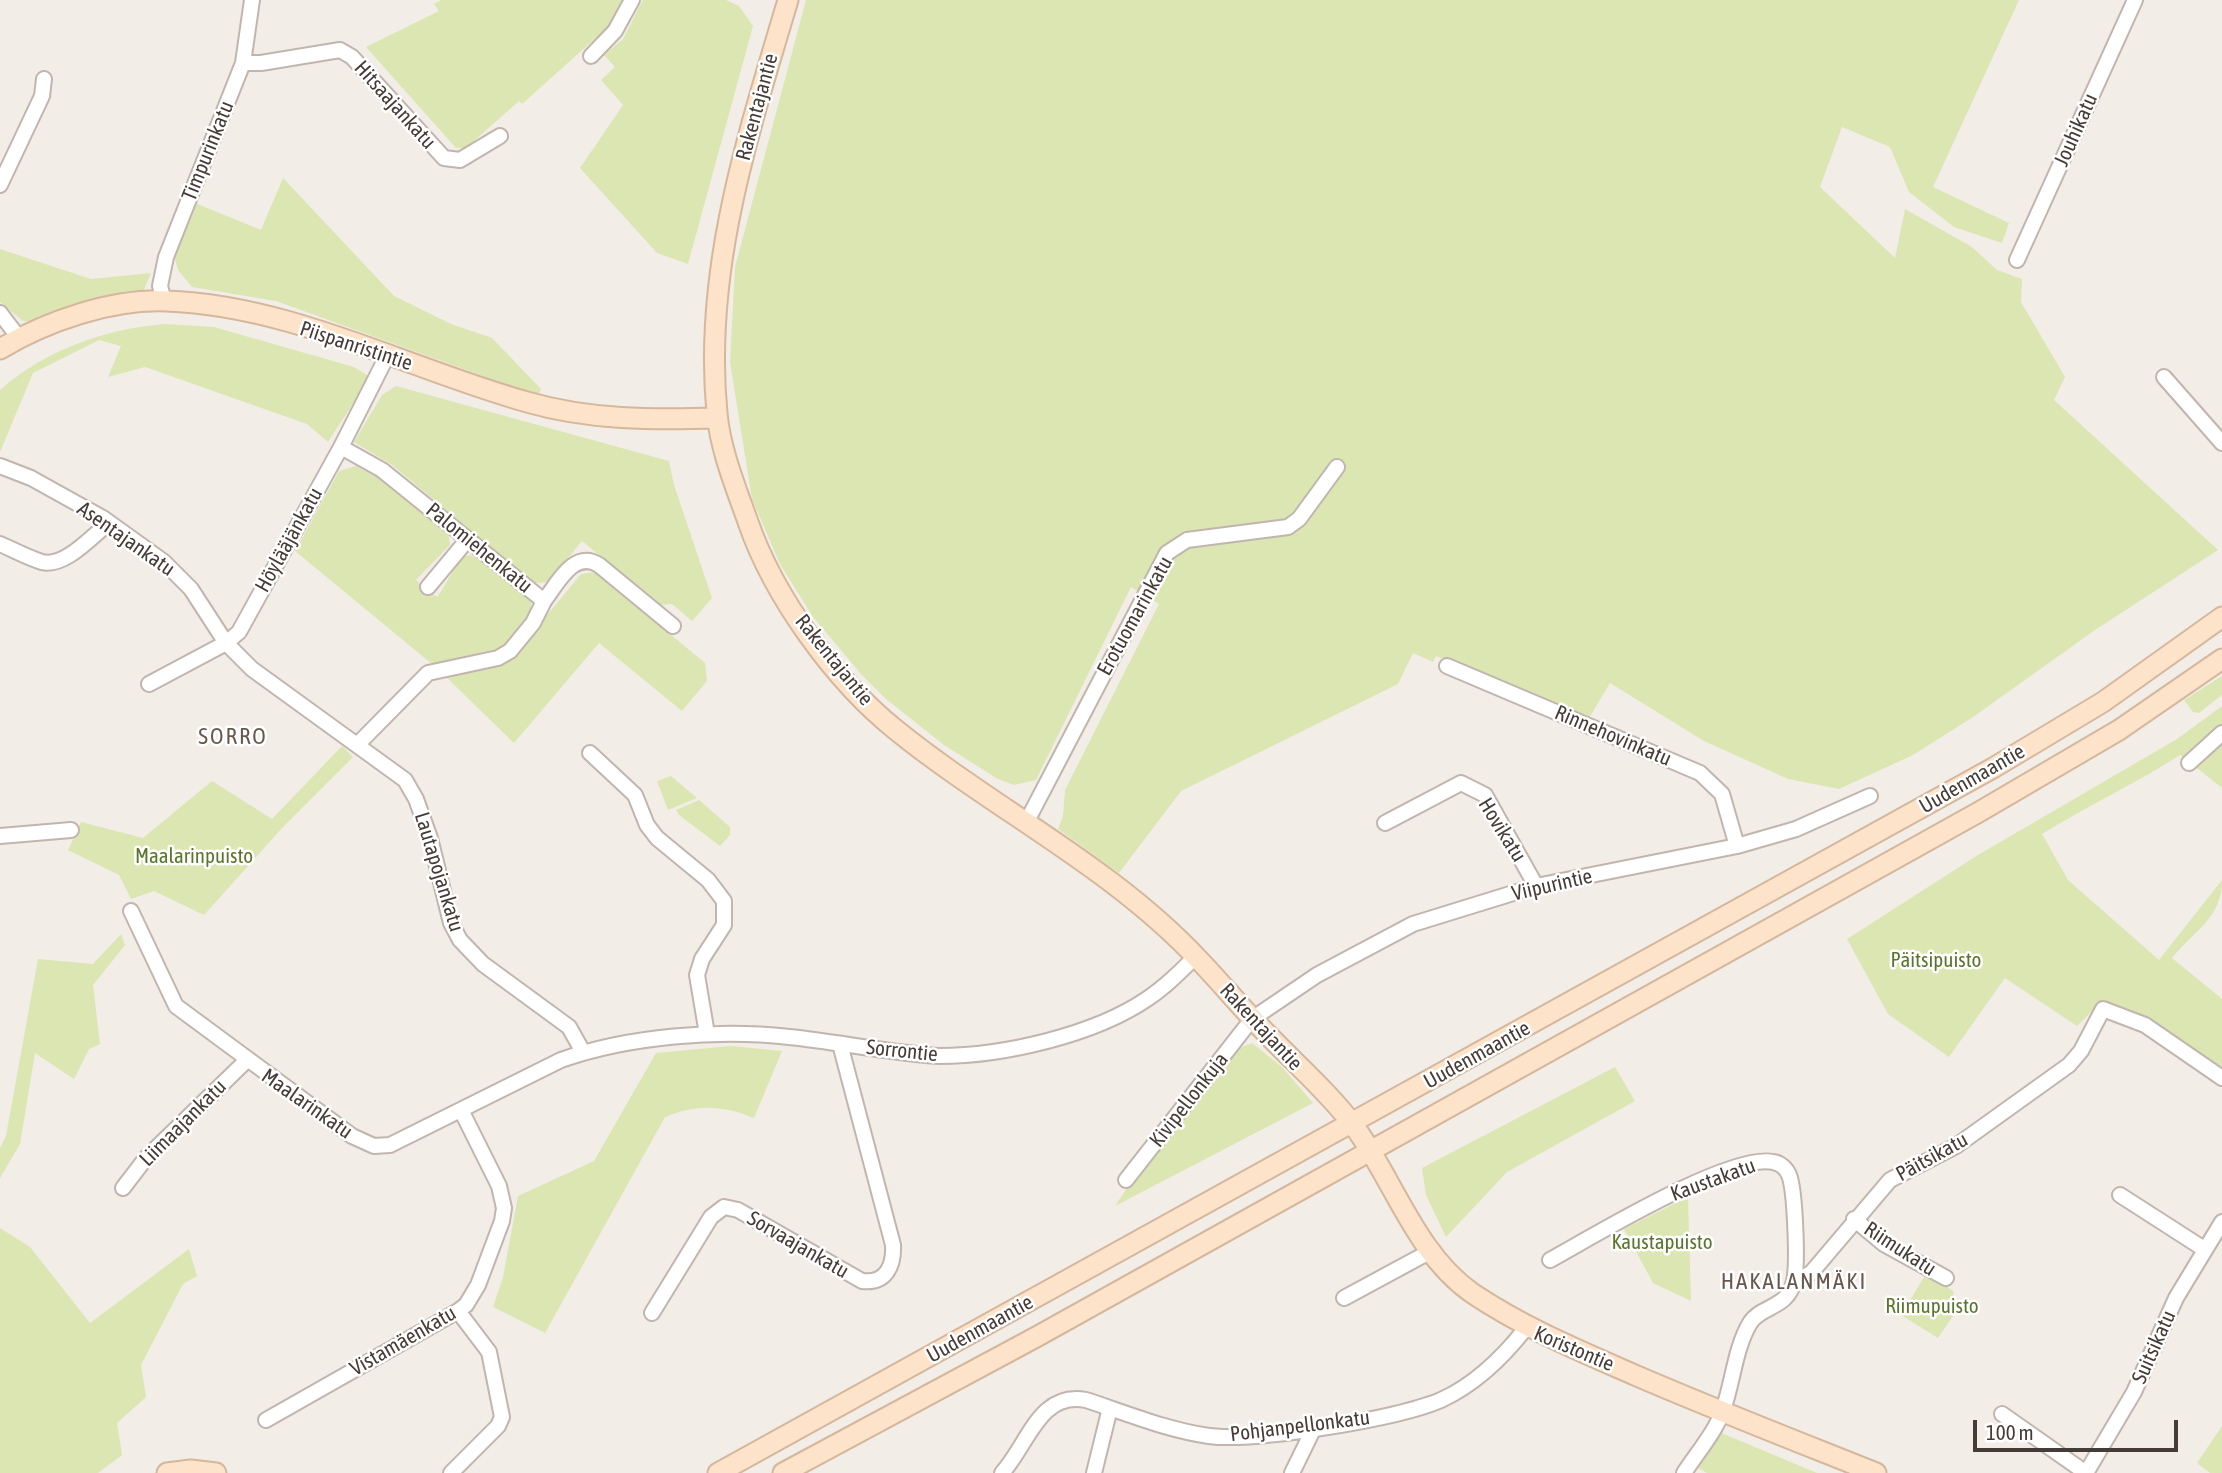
<!DOCTYPE html>
<html>
<head>
<meta charset="utf-8">
<style>
	body { margin:0 }
	#map { position:relative; width:2222px; height:1473px; overflow:hidden; background:#f3ede8; font-family:"Asap Condensed",sans-serif }
	canvas { display:block }
	.scale { position:absolute; left:1973px; top:1420px; width:205px; height:32px; box-sizing:border-box; border:4px solid #463c37; border-top:0; padding-left:9px; font-size:21px; line-height:24px; white-space:nowrap; color:#463c37; -webkit-text-stroke:5px #fff; paint-order:stroke }
</style>
</head>
<body>
<div id="map">
<canvas width="2222" height="1473"></canvas>
<div class="scale">100 m</div>
</div>
<script>
const g = document.querySelector('canvas').getContext('2d');
g.lineJoin = 'round';
function fillPath(path, color) { g.fillStyle = color; g.fill(path, 'evenodd'); }
function trace(path, color, width, dash) { g.strokeStyle = color; g.lineWidth = width; g.lineCap = dash ? 'butt' : 'round'; g.setLineDash(dash || []); g.stroke(path); }
function label(font, color, halo, rows, align = 'center') {
  g.font = font + ' "Asap Condensed",sans-serif'; g.lineWidth = 5; g.setLineDash([]); g.textBaseline = 'middle'; g.strokeStyle = halo; g.fillStyle = color; for (const [text, x, y, turn = 0] of rows) {
    g.save(); g.translate(x, y); g.rotate((+turn || 0) * Math.PI / 180); g.textAlign = isNaN(turn) ? turn : align; if (halo) g.strokeText(text, 0, 0); g.fillText(text, 0, 0); g.restore();
  }
}
fillPath(new Path2D(`
	M 441,0 L 622,0 L 608,27 L 522,104 L 519,101 L 466,148 L 456,148 L 366,47 L 439,11 L 434,4 Z
	M 643,0 L 726,0 L 739,6 L 753,26 L 688,264 L 657,253 L 580,168 L 623,105 L 601,80 L 615,67 L 604,55 L 623,39 Z
	M 806,0 L 2019,0 L 1933,187 L 2009,223 L 2002,243 L 1954,227 L 1909,192 L 1890,147 L 1842,127 L 1820,187 L 1895,258 L 1905,209 L 1972,247 L 1997,270 L 2022,279 L 2021,302 L 2065,377 L 2054,400 L 2218,550 L 2095,630 L 1973,717 L 1913,755 L 1839,789 L 1788,779 L 1704,741 L 1610,683 L 1589,718 L 1436,656 L 1433,662 L 1413,653 L 1398,684 L 1181,791 L 1119,873 L 1058,829 L 1063,816 L 1065,790 L 1159,604 L 1131,587 L 1036,780 L 1014,785 L 998,779 L 944,745 L 886,699 L 861,674 L 813,617 L 780,564 L 752,499 L 730,362 L 735,267 Z
	M 283,178 L 394,296 L 451,324 L 492,338 L 541,389 L 538,396 L 276,301 L 192,287 L 178,270 L 173,252 L 195,203 L 261,230 Z
	M 0,249 L 91,279 L 151,273 L 142,294 L 40,322 L 23,321 L 0,302 Z
	M 164,324 L 214,327 L 354,367 L 370,377 L 328,442 L 307,424 L 145,367 L 108,377 L 121,346 L 99,340 L 33,373 L 0,452 L 0,390 C 45,350 105,329 164,324 Z
	M 396,386 L 669,461 L 674,485 L 712,598 L 692,621 L 672,604 L 660,605 L 582,541 L 548,582 L 534,583 L 392,465 L 354,442 L 382,395 Z
	M 356,466 L 386,482 L 448,532 L 450,545 L 416,580 L 437,597 C 448,583 452,569 463,556 L 475,555 L 531,600 L 532,614 L 504,647 L 432,664 L 295,551 L 339,471 Z
	M 595,572 L 705,663 L 707,681 L 682,711 L 599,643 L 514,743 L 444,675 L 509,661 L 581,574 Z
	M 2222,676 L 2222,695 L 2199,713 L 2193,712 L 2184,700 Z
	M 2222,706 L 2222,725 L 2187,760 L 2180,755 C 2135,784 2087,806 2042,834 L 2068,880 L 2159,960 L 2222,880 C 2222,918 2194,931 2172,958 L 2222,999 L 2222,1073 L 2127,1011 L 2101,1002 L 2077,1026 L 2005,978 L 1949,1057 L 1888,1014 L 1847,939 L 1978,855 L 2177,739 Z
	M 2222,737 L 2222,788 L 2192,764 Z
	M 342,746 L 353,757 L 283,827 L 204,915 L 154,891 L 131,899 L 119,875 L 68,850 L 81,822 L 143,838 L 212,781 L 272,819 Z
	M 671,776 L 697,798 L 668,810 L 657,781 Z
	M 699,800 L 730,827 L 730,835 L 720,846 L 679,815 L 676,810 Z
	M 121,934 L 125,945 L 93,985 L 100,1044 L 89,1049 L 74,1079 L 35,1053 L 20,1144 L 0,1178 L 0,1148 L 6,1136 L 38,959 L 93,964 Z
	M 1252,1043 L 1282,1067 L 1313,1103 L 1115,1206 L 1135,1176 L 1240,1048 Z
	M 731,1046 L 782,1051 L 754,1118 C 722,1105 697,1104 665,1117 L 545,1333 L 493,1307 L 503,1277 L 518,1196 L 594,1161 L 656,1053 Z
	M 1615,1067 L 1635,1101 L 1507,1172 L 1446,1237 L 1426,1195 L 1422,1168 Z
	M 1688,1197 L 1691,1301 L 1653,1283 L 1624,1229 Z
	M 0,1228 L 30,1247 L 90,1323 L 189,1249 L 197,1276 L 183,1284 L 141,1365 L 146,1397 L 117,1423 L 122,1455 L 98,1473 L 0,1473 Z
	M 1927,1272 L 1953,1291 L 1957,1310 L 1938,1338 L 1901,1315 Z
	M 2222,1426 L 2222,1473 L 2210,1473 L 2197,1463 Z
	M 1719,1432 L 1817,1473 L 1707,1473 L 1698,1468 Z`), '#dbe6b2');
const street = new Path2D(`
	M 591,56 L 615,31 L 632,0
	M 243,63 L 261,63 L 340,50 L 352,57 L 444,158 L 460,160 L 500,136
	M 0,185 L 42,96 L 44,79
	M 2017,260 L 2135,0
	M 164,301 L 160,286 L 166,257 L 243,63 L 252,0
	M 0,313 L 19,338
	M 2164,377 L 2222,443
	M 341,447 L 382,470 L 544,601 C 557,584 574,549 599,565 L 673,626
	M 0,466 L 31,478 L 103,518 L 164,562 L 191,589 L 226,643 L 252,669 L 405,780 L 416,799 L 430,838 L 451,923 L 460,940 L 483,964 L 569,1027 L 583,1052
	M 0,544 C 14,550 28,558 42,562 C 65,568 93,535 109,523
	M 428,587 L 468,539
	M 1447,666 L 1700,773 L 1722,794 L 1737,846
	M 149,684 L 226,643 L 239,632 L 341,447 L 387,356
	M 358,744 L 428,673 L 498,658 L 510,651 L 533,623 L 544,601
	M 590,753 L 635,795 L 647,825 L 657,838 L 708,880 L 724,901 L 724,925 L 702,959 L 697,975 L 707,1034
	M 2189,763 L 2222,733
	M 1027,821 L 1167,553 L 1187,540 L 1288,527 L 1299,519 L 1337,467
	M 1385,823 L 1461,783 L 1485,795 L 1536,886
	M 0,836 L 71,830
	M 131,911 L 176,1006 L 352,1136 L 374,1146 L 390,1145 L 561,1060 C 629,1036 718,1029 789,1037 C 839,1042 889,1053 939,1056 C 1003,1056 1094,1035 1147,999 C 1165,987 1180,972 1196,956
	M 1126,1180 L 1252,1019 L 1317,975 L 1413,924 L 1536,886 L 1737,846 L 1796,829 L 1870,796
	M 123,1188 L 146,1158 L 246,1061
	M 2120,1195 L 2204,1249
	M 1854,1219 L 1884,1244 L 1946,1278
	M 1550,1260 C 1592,1237 1730,1153 1773,1162 C 1780,1163 1786,1168 1789,1175 C 1795,1189 1798,1264 1794,1281 C 1788,1309 1761,1305 1750,1323 C 1735,1348 1733,1382 1723,1410 C 1716,1431 1697,1453 1684,1473
	M 1794,1282 L 1811,1273 L 1890,1180 L 1956,1146 L 2069,1065 L 2081,1051 L 2103,1009 L 2145,1025 L 2222,1078
	M 1344,1298 L 1431,1251
	M 652,1313 L 711,1217 L 724,1207 L 738,1210 L 862,1281 C 886,1284 894,1266 893,1245 L 840,1044
	M 2002,1414 L 2086,1473
	M 266,1420 L 458,1311 L 466,1305 L 478,1285 L 502,1221 L 504,1208 L 499,1186 L 461,1110
	M 451,1473 L 498,1426 L 502,1417 L 489,1352 L 458,1311
	M 1002,1473 C 1028,1445 1039,1391 1086,1400 C 1126,1413 1167,1430 1209,1436 C 1256,1442 1397,1419 1441,1400 C 1474,1385 1504,1356 1526,1328
	M 1094,1473 L 1110,1408
	M 1292,1473 L 1314,1428
	M 2086,1473 L 2134,1392 L 2176,1298 L 2222,1222`);
const secondary = new Path2D(`
	M 788,0 C 748,135 703,270 717,413 C 720,449 736,488 748,522 C 774,597 835,681 896,730 C 995,810 1111,866 1199,960 C 1223,985 1244,1011 1269,1036 C 1297,1065 1329,1093 1354,1126 C 1393,1179 1416,1254 1472,1293 C 1524,1328 1580,1351 1637,1376 C 1716,1410 1796,1441 1876,1473
	M 0,349 C 47,321 111,299 166,301 C 291,305 409,369 527,402 C 589,420 653,420 717,418
	M 167,1473 L 191,1470 L 216,1473
	M 718,1473 L 1993,768 L 2103,702 L 2222,617
	M 783,1473 L 1038,1336 L 1979,812 L 2119,730 L 2222,659`);
trace(street, '#c1b5ae', 18);
trace(secondary, '#d4b79c', 23);
trace(street, '#fff', 14);
trace(secondary, '#fde3c9', 19);
label('21px', '#463c37', '#fff', [
	["Hitsaajankatu",395,105,48],
	["Rakentajantie",757,107,-75],
	["Jouhikatu",2076,130,-66],
	["Timpurinkatu",208,151,-68],
	["Piispanristintie",356,346,18],
	["Asentajankatu",126,539,35],
	["Höylääjänkatu",289,540,-61],
	["Palomiehenkatu",479,548,39],
	["Erotuomarinkatu",1135,616,-61],
	["Rakentajantie",834,660,51],
	["Rinnehovinkatu",1613,736,23],
	["Uudenmaantie",1972,779,-30],
	["Hovikatu",1502,830,58],
	["Lautapojankatu",439,872,73],
	["Viipurintie",1552,885,-13],
	["Rakentajantie",1261,1027,47],
	["Sorrontie",902,1051,6],
	["Uudenmaantie",1477,1055,-29],
	["Kivipellonkuja",1189,1100,-52],
	["Maalarinkatu",307,1104,35],
	["Liimaajankatu",183,1123,-45],
	["Päitsikatu",1932,1157,-29],
	["Kaustakatu",1713,1180,-20],
	["Sorvaajankatu",798,1245,30],
	["Riimukatu",1900,1249,33],
	["Uudenmaantie",980,1329,-29],
	["Vistamäenkatu",403,1341,-30],
	["Suitsikatu",2154,1347,-66],
	["Koristontie",1574,1349,23],
	["Pohjanpellonkatu",1300,1426,-7]
]);
label('21px', '#5a762c', '#fff', [
	["Maalarinpuisto",194,856],
	["Päitsipuisto",1936,960],
	["Kaustapuisto",1662,1242],
	["Riimupuisto",1932,1306]
]);
g.letterSpacing = '2px';
label('23px', '#69584e', '#fff', [
	["SORRO",233,737],
	["HAKALANMÄKI",1794,1282]
]);
g.letterSpacing = '0px';
</script>
</body>
</html>
